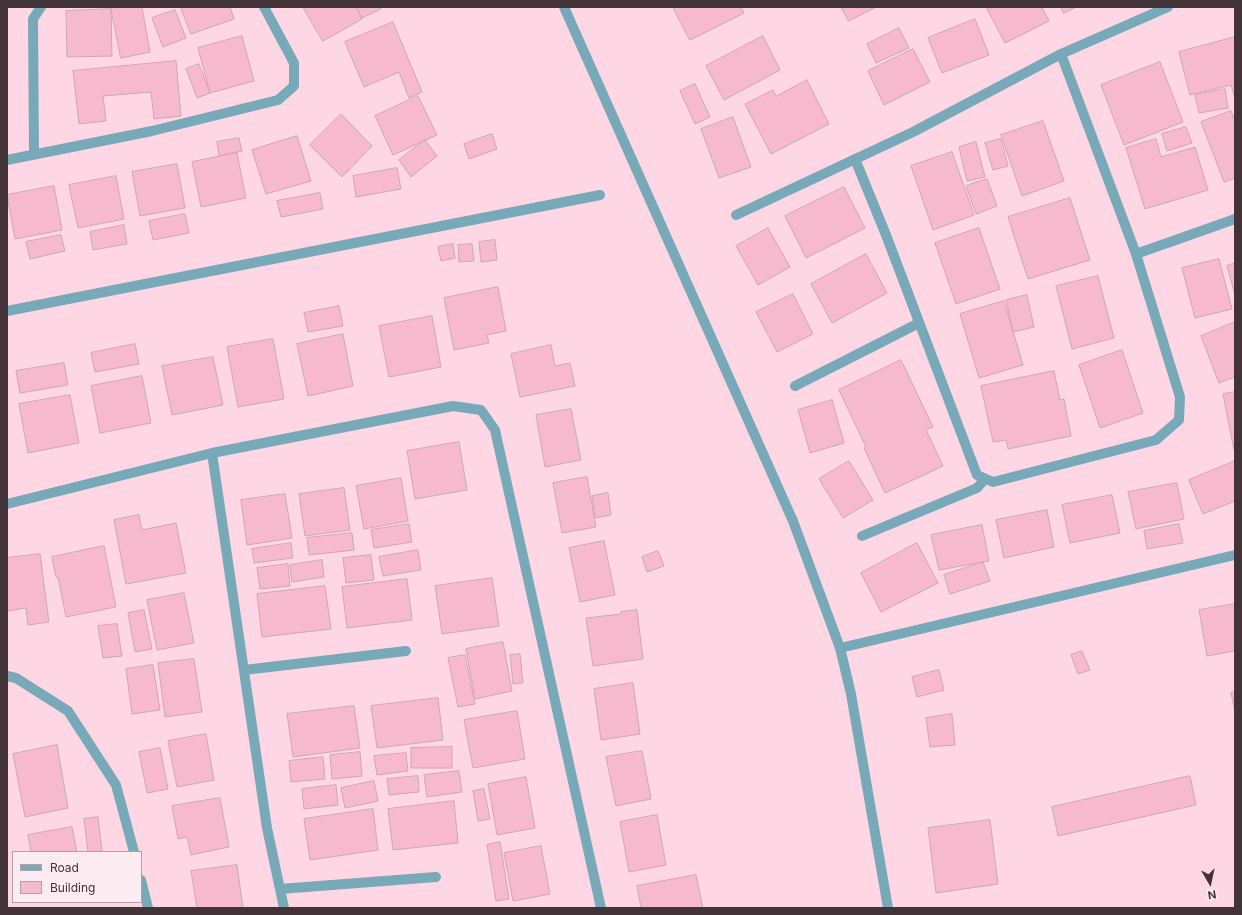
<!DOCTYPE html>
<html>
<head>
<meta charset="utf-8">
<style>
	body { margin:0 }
	#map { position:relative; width:1242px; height:915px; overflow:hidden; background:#ffd7e4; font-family:Inter,sans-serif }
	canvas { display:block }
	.frame { position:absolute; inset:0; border:8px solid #423338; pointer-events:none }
	.legend { position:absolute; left:12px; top:851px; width:130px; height:52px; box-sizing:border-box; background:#fcecf1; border:1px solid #b2a2a7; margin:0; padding:5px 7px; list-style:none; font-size:12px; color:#423338 }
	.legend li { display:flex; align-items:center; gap:8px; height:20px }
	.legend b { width:20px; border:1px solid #b2a2a7 }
	.north { position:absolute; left:1190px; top:863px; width:40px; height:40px; -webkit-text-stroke:3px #fcecf1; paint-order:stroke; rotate:171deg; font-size:11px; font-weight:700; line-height:16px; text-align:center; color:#423338 }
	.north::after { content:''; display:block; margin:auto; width:14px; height:18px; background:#423338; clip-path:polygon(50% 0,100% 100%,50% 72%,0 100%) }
</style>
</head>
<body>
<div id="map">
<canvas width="1242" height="915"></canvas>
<div class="frame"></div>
<ul class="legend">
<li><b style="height:5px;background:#78a9b9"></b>Road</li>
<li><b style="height:11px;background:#f7b9ce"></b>Building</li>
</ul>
<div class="north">N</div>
</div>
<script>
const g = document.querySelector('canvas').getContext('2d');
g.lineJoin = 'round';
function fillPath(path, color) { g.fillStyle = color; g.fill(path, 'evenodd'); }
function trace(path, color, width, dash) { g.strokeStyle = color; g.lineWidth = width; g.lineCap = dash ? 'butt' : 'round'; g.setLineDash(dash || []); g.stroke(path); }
const building = new Path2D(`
	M 111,7 L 142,7 L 150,52 L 121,58 Z
	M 181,7 L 230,7 L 234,19 L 191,34 Z
	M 303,7 L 356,7 L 362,19 L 323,41 Z
	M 357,7 L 380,7 L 381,9 L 362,18 Z
	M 673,7 L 741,7 L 744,13 L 690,40 Z
	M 841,7 L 876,7 L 849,21 Z
	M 992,7 L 1042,7 L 1049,21 L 1005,43 L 987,9 Z
	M 1061,7 L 1076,7 L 1064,13 Z
	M 111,9 L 112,56 L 67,57 L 66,11 Z
	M 175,10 L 186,38 L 163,47 L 152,18 Z
	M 975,19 L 989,55 L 942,73 L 928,38 Z
	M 393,22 L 422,92 L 409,98 L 399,72 L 364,87 L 345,42 Z
	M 899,28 L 909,48 L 876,63 L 867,44 Z
	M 242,36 L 254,81 L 210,93 L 198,48 Z
	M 763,36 L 780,70 L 724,100 L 706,66 Z
	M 1235,37 L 1235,98 L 1231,85 L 1190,95 L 1179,52 Z
	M 913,49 L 930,82 L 884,105 L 868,71 Z
	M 176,61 L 181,116 L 154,119 L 151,92 L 103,96 L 106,121 L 79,124 L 73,71 Z
	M 1160,62 L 1183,122 L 1124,145 L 1101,85 Z
	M 199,64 L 210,93 L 197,98 L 186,69 Z
	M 807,80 L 829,124 L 771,154 L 745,104 L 773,90 L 776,96 Z
	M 695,84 L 710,117 L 695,124 L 680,91 Z
	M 1225,89 L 1228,108 L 1199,113 L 1195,95 Z
	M 418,96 L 437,135 L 393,155 L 375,116 Z
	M 1231,111 L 1235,121 L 1235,178 L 1224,182 L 1201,122 Z
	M 341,114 L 372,146 L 342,177 L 310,145 Z
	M 733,117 L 751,167 L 719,178 L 701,129 Z
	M 1043,121 L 1064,181 L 1022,196 L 1001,135 Z
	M 1186,127 L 1192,143 L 1167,151 L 1162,134 Z
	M 492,134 L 497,149 L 469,159 L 464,144 Z
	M 297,136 L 311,181 L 266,194 L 252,150 Z
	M 239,138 L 242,151 L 219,156 L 217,142 Z
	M 1001,139 L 1008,166 L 993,170 L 985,143 Z
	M 1156,139 L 1161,157 L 1195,147 L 1208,190 L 1145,209 L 1126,148 Z
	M 425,140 L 437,156 L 411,177 L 399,160 Z
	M 976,142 L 985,177 L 967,181 L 959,147 Z
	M 952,152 L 974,215 L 933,230 L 911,166 Z
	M 237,153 L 246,198 L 201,207 L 192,162 Z
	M 177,164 L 185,208 L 140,216 L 132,172 Z
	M 397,168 L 401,189 L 356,197 L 353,176 Z
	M 116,176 L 124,219 L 78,228 L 69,185 Z
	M 987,179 L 997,206 L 976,214 L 966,186 Z
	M 54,186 L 62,230 L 15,239 L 7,195 Z
	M 844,187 L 865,228 L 806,258 L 785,216 Z
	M 320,193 L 323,209 L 281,217 L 277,201 Z
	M 1070,198 L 1090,260 L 1028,279 L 1008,217 Z
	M 185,214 L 189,233 L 153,240 L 149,221 Z
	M 124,225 L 127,244 L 93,250 L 90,232 Z
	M 768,228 L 790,267 L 758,285 L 736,246 Z
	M 979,228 L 1000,289 L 956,304 L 935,243 Z
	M 61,235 L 65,251 L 30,259 L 26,242 Z
	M 495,240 L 497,260 L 481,262 L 479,242 Z
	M 453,244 L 455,258 L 441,261 L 438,247 Z
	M 472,244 L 474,261 L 459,262 L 458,245 Z
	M 866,254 L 887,293 L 832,323 L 811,284 Z
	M 1219,259 L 1232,309 L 1195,318 L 1182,268 Z
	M 1235,263 L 1235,295 L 1227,266 Z
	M 1098,276 L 1114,338 L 1072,349 L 1056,286 Z
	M 498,287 L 506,331 L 487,335 L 489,343 L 454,350 L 444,298 Z
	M 793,294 L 813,334 L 777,352 L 756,312 Z
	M 1027,295 L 1034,327 L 1013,332 L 1006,300 Z
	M 1004,301 L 1023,365 L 979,378 L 960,314 Z
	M 339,306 L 343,326 L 308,332 L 304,313 Z
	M 432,316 L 441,367 L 389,377 L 379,326 Z
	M 1235,322 L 1235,377 L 1219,383 L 1201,336 Z
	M 343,334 L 353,386 L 308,396 L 297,344 Z
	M 273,339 L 284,399 L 238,407 L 227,347 Z
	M 135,344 L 139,364 L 95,372 L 91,353 Z
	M 551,345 L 555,366 L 570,363 L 575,386 L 520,397 L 511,354 Z
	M 1122,350 L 1143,413 L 1100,428 L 1079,365 Z
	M 213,357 L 223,405 L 172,415 L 162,366 Z
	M 901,360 L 933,427 L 926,430 L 943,466 L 885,493 L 864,448 L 866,447 L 839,390 Z
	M 64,363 L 68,385 L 20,393 L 16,371 Z
	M 1054,371 L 1060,400 L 1064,399 L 1071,436 L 1008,449 L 1006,440 L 993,442 L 981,386 Z
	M 142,376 L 151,423 L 100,433 L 91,386 Z
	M 1235,392 L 1235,450 L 1234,450 L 1223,394 Z
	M 70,395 L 79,443 L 28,453 L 19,404 Z
	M 832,400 L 844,443 L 810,453 L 798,410 Z
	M 571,409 L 581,460 L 545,467 L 536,415 Z
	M 459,442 L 467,490 L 415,499 L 407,451 Z
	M 849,461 L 873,500 L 843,518 L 819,479 Z
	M 1235,461 L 1235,501 L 1203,514 L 1189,480 Z
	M 587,477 L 596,527 L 562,533 L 553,483 Z
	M 401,478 L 408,521 L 364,529 L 356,486 Z
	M 1177,483 L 1184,519 L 1136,529 L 1128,492 Z
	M 344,488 L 350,530 L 305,536 L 299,494 Z
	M 608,493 L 611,515 L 595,518 L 592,496 Z
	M 285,494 L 292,538 L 247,545 L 241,500 Z
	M 1112,495 L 1120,533 L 1070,543 L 1062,505 Z
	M 1047,510 L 1054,547 L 1004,558 L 996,520 Z
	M 139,515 L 142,530 L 176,523 L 186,573 L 126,584 L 114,520 Z
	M 409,524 L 412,542 L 374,548 L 371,530 Z
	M 1179,524 L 1183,543 L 1147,549 L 1144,531 Z
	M 982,525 L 989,561 L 939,570 L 931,535 Z
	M 352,533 L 354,550 L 309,555 L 307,538 Z
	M 604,541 L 615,595 L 580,602 L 569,548 Z
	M 291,543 L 293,558 L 254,563 L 252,549 Z
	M 917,543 L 938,583 L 881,612 L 861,573 Z
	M 104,546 L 116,607 L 66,617 L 58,577 L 56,577 L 52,557 Z
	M 418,550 L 421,570 L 383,576 L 379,557 Z
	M 658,551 L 664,566 L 647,572 L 642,557 Z
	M 40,554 L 49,622 L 28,625 L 26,608 L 7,611 L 7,558 Z
	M 371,555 L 374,580 L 346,583 L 343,558 Z
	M 322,560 L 324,577 L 292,582 L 290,565 Z
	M 983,562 L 990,581 L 950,594 L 944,575 Z
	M 288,564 L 290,586 L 260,589 L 257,568 Z
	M 492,578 L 499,626 L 442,634 L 435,586 Z
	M 407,579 L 412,620 L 347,628 L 342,587 Z
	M 325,586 L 331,629 L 262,637 L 257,594 Z
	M 184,593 L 194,643 L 157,650 L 147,600 Z
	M 1235,604 L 1235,651 L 1207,656 L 1199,610 Z
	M 144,610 L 152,649 L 135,652 L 128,613 Z
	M 637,610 L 643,659 L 593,666 L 586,618 L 621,614 L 621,612 Z
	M 117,624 L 122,656 L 103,658 L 98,626 Z
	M 503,642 L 512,691 L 475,699 L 466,649 Z
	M 1082,651 L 1090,670 L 1078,674 L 1071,655 Z
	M 520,654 L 523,683 L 513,684 L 510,655 Z
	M 465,655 L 475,704 L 458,707 L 448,658 Z
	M 194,659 L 202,712 L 165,717 L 158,663 Z
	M 153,665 L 160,710 L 132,714 L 126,669 Z
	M 939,670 L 944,690 L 917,697 L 912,677 Z
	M 633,683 L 640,734 L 601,740 L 594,689 Z
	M 1235,692 L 1235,711 L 1231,693 Z
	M 438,698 L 443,740 L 377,748 L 371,706 Z
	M 354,706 L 360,748 L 293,757 L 287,714 Z
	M 517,711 L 525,759 L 473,768 L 464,720 Z
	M 952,714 L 955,745 L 930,747 L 926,718 Z
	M 206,734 L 214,780 L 177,787 L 168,741 Z
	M 57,745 L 68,808 L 25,817 L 13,754 Z
	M 452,747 L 452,768 L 411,768 L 411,748 Z
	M 160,748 L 168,789 L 147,793 L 139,752 Z
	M 642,751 L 651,799 L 616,806 L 606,757 Z
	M 360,752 L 362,776 L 332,779 L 330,755 Z
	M 406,753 L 408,771 L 377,775 L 374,756 Z
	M 323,757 L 325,779 L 291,782 L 289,761 Z
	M 459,771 L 462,792 L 427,797 L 424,775 Z
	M 418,776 L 419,792 L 389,795 L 387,779 Z
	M 1190,776 L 1196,805 L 1058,836 L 1052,807 Z
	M 526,777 L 535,828 L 497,835 L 488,784 Z
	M 374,781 L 378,801 L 345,808 L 341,788 Z
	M 336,785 L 338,805 L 304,809 L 302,789 Z
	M 484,789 L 490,819 L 478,821 L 473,791 Z
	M 220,798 L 229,847 L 191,855 L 187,837 L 178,839 L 172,806 Z
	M 454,801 L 458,843 L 393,850 L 388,809 Z
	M 373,809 L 378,850 L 310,860 L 304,819 Z
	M 657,815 L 666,865 L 629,872 L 620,822 Z
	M 98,817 L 102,851 L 88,852 L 84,819 Z
	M 990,820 L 998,884 L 936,893 L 928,828 Z
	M 72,827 L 77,852 L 31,852 L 28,835 Z
	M 500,842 L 509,899 L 496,901 L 487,845 Z
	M 541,846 L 550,894 L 513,901 L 504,853 Z
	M 237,865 L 243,908 L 197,908 L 191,871 Z
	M 696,875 L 703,908 L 641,908 L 637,886 Z`);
fillPath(building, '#f7b9ce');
trace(building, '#cda7b3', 1);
trace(new Path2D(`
	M 564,7 L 793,521 L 840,648 L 851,694 L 888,908
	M 34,154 L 33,19 L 41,7
	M 855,159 L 886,235 L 977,475 L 993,482 L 1156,440 L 1179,420 L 1180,397 L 1136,254 L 1061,54
	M 7,160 L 152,131 L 278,100 L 294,86 L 294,63 L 264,7
	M 736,215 L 913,132 L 1061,54 L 1168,7
	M 1136,254 L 1235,219
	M 7,311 L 600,195
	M 795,386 L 919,323
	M 212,453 L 267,828 L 284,908
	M 7,504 L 212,453 L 453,406 L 481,410 L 495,430 L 601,908
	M 862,536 L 977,488 L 985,479
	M 840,648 L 1235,555
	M 244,670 L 406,651
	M 7,676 L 16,678 L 68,711 L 116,785 L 134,852
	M 141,880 L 148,908
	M 280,889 L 436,877`), '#78a9b9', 10);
</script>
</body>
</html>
